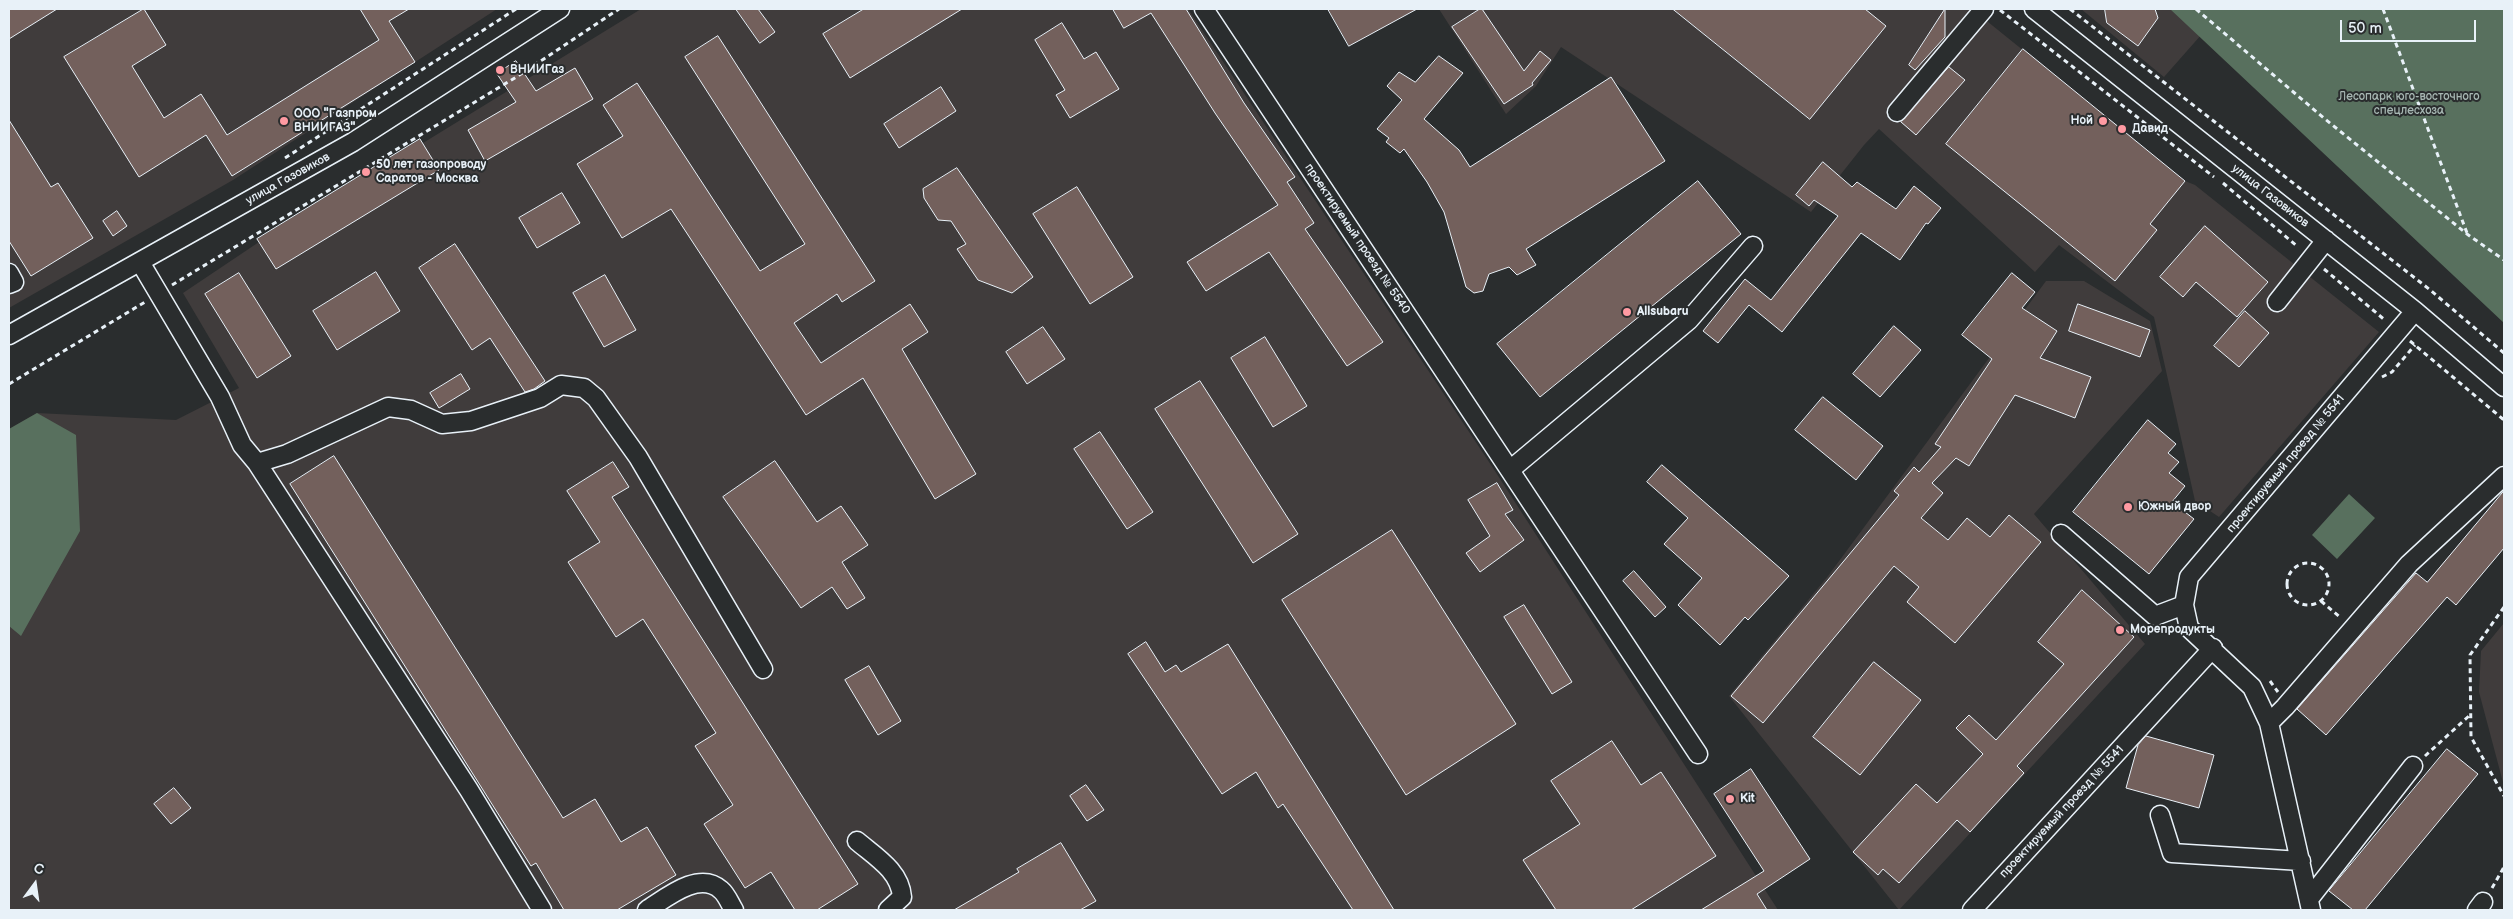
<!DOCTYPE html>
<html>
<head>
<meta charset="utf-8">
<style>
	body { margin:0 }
	#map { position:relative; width:2513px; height:919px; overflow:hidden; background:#2a2d2e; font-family:"Balsamiq Sans",sans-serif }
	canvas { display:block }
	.frame { position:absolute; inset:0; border:10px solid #e8f1f8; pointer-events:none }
	.north { position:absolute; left:10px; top:859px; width:50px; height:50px; -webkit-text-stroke:4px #2a2d2e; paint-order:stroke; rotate:14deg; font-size:14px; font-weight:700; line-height:20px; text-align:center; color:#e8f1f8 }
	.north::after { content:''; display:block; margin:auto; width:18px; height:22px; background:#e8f1f8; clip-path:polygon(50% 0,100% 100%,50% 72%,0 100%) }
	.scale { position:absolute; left:2340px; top:20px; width:136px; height:22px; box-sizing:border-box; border:2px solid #e8f1f8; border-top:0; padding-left:6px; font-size:15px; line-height:18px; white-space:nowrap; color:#e8f1f8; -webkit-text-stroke:4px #2a2d2e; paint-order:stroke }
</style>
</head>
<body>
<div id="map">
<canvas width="2513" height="919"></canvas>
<div class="frame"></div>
<div class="north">С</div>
<div class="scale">50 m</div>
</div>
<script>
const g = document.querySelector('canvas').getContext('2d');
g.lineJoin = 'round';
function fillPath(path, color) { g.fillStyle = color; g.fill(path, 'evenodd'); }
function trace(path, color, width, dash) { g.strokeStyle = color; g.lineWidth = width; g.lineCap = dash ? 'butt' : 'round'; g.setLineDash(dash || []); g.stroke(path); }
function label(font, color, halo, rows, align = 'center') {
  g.font = font + ' "Balsamiq Sans",sans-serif'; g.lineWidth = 4; g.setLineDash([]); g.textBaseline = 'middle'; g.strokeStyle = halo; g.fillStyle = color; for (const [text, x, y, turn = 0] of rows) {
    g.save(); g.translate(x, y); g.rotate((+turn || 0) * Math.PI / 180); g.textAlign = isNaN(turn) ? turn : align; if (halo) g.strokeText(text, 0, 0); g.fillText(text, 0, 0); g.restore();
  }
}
fillPath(new Path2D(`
	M 9,9 L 497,9 L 233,180 L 9,308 Z
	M 641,9 L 1188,9 L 1493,468 L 1778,910 L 9,910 L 9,429 L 37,413 L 176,420 L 239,388 L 183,293 L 259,242 L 257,239 L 420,139 L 423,143 Z
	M 1439,9 L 1972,9 L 2185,181 L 2195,185 L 2379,332 L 2219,517 L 2195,501 L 2154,317 L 2059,245 L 2035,272 L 1879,129 L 1864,145 L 1811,212 L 1561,47 L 1536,86 L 1506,114 Z
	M 2081,9 L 2209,9 L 2209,26 L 2164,77 Z
	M 2046,281 L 2084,281 L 2150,321 L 2162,371 L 2034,514 L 2145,644 L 1899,910 L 1729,696 L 1828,576 Z
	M 2504,623 L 2504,786 L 2479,692 L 2481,651 Z`), '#403c3c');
fillPath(new Path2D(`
	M 2170,9 L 2504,9 L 2504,323 Z
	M 37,413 L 76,435 L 80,531 L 21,636 L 9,626 L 9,429 Z
	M 2349,494 L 2375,518 L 2337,559 L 2312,535 Z`), '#58705e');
const building = new Path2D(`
	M 9,9 L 57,9 L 9,39 Z
	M 144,9 L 166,45 L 132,66 L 164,118 L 201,94 L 227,135 L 379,40 L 360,9 L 409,9 L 389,21 L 415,62 L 232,176 L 206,135 L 139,177 L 64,57 Z
	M 736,9 L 758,9 L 775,32 L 760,43 Z
	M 864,9 L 962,9 L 850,78 L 823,34 Z
	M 1113,9 L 1186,9 L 1244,103 L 1295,177 L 1287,182 L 1314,223 L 1305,229 L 1383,342 L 1347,366 L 1269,252 L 1206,291 L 1187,262 L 1278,205 L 1215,113 L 1151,13 L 1124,28 Z
	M 1328,9 L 1417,9 L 1349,46 Z
	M 1480,9 L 1482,9 L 1524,71 L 1540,51 L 1551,60 L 1532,83 L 1533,85 L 1504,104 L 1452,27 Z
	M 1673,9 L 1865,9 L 1886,26 L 1810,119 Z
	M 1945,9 L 1945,37 L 1915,70 L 1909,65 Z
	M 2105,9 L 2155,9 L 2158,18 L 2138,46 L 2107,23 Z
	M 1062,23 L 1084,59 L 1096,52 L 1119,89 L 1070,118 L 1056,95 L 1065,90 L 1035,40 Z
	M 718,36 L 875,281 L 842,302 L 837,294 L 794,323 L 821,363 L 910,304 L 928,332 L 902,349 L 976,474 L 935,499 L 863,378 L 806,415 L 671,209 L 622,238 L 577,164 L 623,136 L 603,105 L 637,83 L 760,271 L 805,244 L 685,57 Z
	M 2023,49 L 2185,181 L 2150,224 L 2157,230 L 2115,281 L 1946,144 Z
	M 1439,56 L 1463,73 L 1424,119 L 1459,150 L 1470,167 L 1611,77 L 1665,161 L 1526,249 L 1536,265 L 1517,275 L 1509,267 L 1489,274 L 1483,291 L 1474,293 L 1466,287 L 1444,212 L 1427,182 L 1404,149 L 1400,153 L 1386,142 L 1389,138 L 1377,129 L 1402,100 L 1387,86 L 1399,72 L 1415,82 Z
	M 516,61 L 536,91 L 575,68 L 593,99 L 485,161 L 468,130 L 516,102 L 497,74 Z
	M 1949,67 L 1965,80 L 1916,135 L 1901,122 Z
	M 941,87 L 956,111 L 899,148 L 884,124 Z
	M 9,120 L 51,187 L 58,183 L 93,238 L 31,276 L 9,241 Z
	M 420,139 L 439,170 L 276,269 L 257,239 Z
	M 1823,162 L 1852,187 L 1857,182 L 1896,209 L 1914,186 L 1941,208 L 1928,224 L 1926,223 L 1900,260 L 1861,233 L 1782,332 L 1749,305 L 1718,343 L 1703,331 L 1745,279 L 1771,300 L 1838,216 L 1814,200 L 1809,206 L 1796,195 Z
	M 957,168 L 1033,277 L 1012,293 L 978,280 L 957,249 L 966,244 L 951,221 L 938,220 L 924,198 L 923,189 Z
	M 1698,181 L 1741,234 L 1540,397 L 1497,344 Z
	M 1077,187 L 1133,277 L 1090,304 L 1033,214 Z
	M 562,193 L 580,223 L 537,248 L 519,218 Z
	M 117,211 L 127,226 L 113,236 L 103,221 Z
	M 2205,226 L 2268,282 L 2237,317 L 2196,282 L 2183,297 L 2160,277 Z
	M 455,244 L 545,381 L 534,389 L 525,392 L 490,338 L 472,350 L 419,268 Z
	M 376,272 L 400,311 L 337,350 L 313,311 Z
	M 239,273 L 291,356 L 257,378 L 205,294 Z
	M 2012,273 L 2035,292 L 2022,308 L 2057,331 L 2040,358 L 2091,377 L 2075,418 L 2015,395 L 1969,466 L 1956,458 L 1932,483 L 1943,493 L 1921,518 L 1948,540 L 1967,518 L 1990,537 L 2009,515 L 2041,542 L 1955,643 L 1907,602 L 1919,587 L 1894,566 L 1763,723 L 1731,696 L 1899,495 L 1894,491 L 1914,467 L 1919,472 L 1941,447 L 1935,444 L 1992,359 L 1962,335 Z
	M 605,275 L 636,330 L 604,347 L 573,293 Z
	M 2078,304 L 2150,330 L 2140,357 L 2069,331 Z
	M 2245,311 L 2269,333 L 2239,367 L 2214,346 Z
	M 1894,326 L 1921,350 L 1880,397 L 1853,374 Z
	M 1043,327 L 1065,359 L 1027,384 L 1006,352 Z
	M 1265,337 L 1307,406 L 1273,427 L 1231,358 Z
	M 461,374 L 470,389 L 439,408 L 430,393 Z
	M 1200,381 L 1298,534 L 1253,563 L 1155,409 Z
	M 1823,397 L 1883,446 L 1856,480 L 1795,430 Z
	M 2148,420 L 2176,444 L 2168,453 L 2179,462 L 2169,473 L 2185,486 L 2172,502 L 2194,519 L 2149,574 L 2073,512 Z
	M 1100,432 L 1153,512 L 1127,529 L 1074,449 Z
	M 334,456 L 563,818 L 595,799 L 621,842 L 647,827 L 676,875 L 617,910 L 564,910 L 536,863 L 531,866 L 290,484 Z
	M 775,461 L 817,522 L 841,506 L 868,545 L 842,562 L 865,598 L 847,609 L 832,587 L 801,608 L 723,497 Z
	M 613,462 L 629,487 L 612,497 L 858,884 L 817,910 L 795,910 L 771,872 L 745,888 L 704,824 L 733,805 L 695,746 L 716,733 L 643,619 L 616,637 L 568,562 L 600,542 L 567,491 Z
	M 1662,465 L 1789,576 L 1748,620 L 1745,617 L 1720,645 L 1678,605 L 1702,578 L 1664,544 L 1688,518 L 1647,482 Z
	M 1497,483 L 1513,510 L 1505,514 L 1524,540 L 1480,572 L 1466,553 L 1490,536 L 1468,500 Z
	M 2504,491 L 2504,548 L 2456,605 L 2447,597 L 2326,735 L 2297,709 L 2416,573 L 2427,582 Z
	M 1392,530 L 1516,724 L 1406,795 L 1282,600 Z
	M 1634,571 L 1666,607 L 1655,617 L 1623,581 Z
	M 2082,590 L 2134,637 L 2017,766 L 2024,773 L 1970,832 L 1957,820 L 1899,883 L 1883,869 L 1878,875 L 1853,852 L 1916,784 L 1937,803 L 1983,754 L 1956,728 L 1969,715 L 1996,740 L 2064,664 L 2038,642 Z
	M 1524,605 L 1572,682 L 1552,694 L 1504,617 Z
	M 1146,642 L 1165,672 L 1176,665 L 1181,672 L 1228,644 L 1394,910 L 1353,910 L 1283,804 L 1278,808 L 1256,772 L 1222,794 L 1128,654 Z
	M 1874,662 L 1921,700 L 1860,775 L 1813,737 Z
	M 869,666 L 901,721 L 878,735 L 845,680 Z
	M 2146,736 L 2214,755 L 2199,808 L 2126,788 L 2138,745 Z
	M 1612,741 L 1641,785 L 1661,772 L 1716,856 L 1631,910 L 1556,910 L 1523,860 L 1580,824 L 1551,781 Z
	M 2447,749 L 2478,774 L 2365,910 L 2353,910 L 2329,891 Z
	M 1751,769 L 1810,859 L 1757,894 L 1767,910 L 1701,910 L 1764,871 L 1714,794 Z
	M 1086,785 L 1104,810 L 1087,821 L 1070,796 Z
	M 174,788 L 191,808 L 171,824 L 154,804 Z
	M 1061,843 L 1096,901 L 1080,910 L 954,910 L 1019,872 L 1017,869 Z`);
fillPath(building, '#73605c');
trace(building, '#e8f1f8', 1);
const minor = new Path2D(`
	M 1204,9 L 1698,754
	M 2034,9 L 2415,311 L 2504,387
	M 1897,112 L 1984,9
	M 140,262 L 220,397 L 242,445 L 257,463 L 287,454 L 388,407 L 411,410 L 442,424 L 471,421 L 540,398 L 561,385 L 584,388 L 596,398 L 638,457 L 763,669
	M 9,273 L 14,282 L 9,284
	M 2277,302 L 2326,240
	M 9,335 L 353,142 L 560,9
	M 257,463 L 469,790 L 542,910
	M 1510,470 L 1689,320 L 1753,246
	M 2061,534 L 2155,616 L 2184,605
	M 2269,723 L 2285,707 L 2409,564 L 2504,476
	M 2160,815 L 2172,853 L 2301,861
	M 857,841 C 876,857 900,871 902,897 L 888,910
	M 2309,899 L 2413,766
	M 647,910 C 666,898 699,870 721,890 C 727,895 730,904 734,910
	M 1972,910 L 2213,648
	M 2311,910 L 2269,723 L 2252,687 L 2189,628 L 2184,605 L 2189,577 L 2415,311
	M 2477,910 L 2483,902`);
trace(minor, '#e8f1f8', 21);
trace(new Path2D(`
	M 2070,9 L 2429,289 L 2504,353
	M 2196,9 L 2325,119 L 2467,234 L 2504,260
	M 2383,9 L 2467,233
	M 2000,10 L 2214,177
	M 285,158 L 516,9
	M 2223,183 L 2298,247
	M 2324,269 L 2386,321
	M 172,285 L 518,76 L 619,9
	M 2410,341 L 2504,420
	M 2382,377 L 2392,372 L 2415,345
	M 9,384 L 145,302
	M2287 584a21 21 0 1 1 42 0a21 21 0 1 1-42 0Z
	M 2321,601 L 2341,618
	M 2504,607 L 2470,655 L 2471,737 L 2504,796
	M 2270,681 L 2278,692
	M 2425,756 L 2470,715
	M 2492,888 L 2504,867`), '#e8f1f8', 3, [5, 4]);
trace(minor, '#2a2d2e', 18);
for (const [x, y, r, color] of [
	[500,70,5,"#ff9aa2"],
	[284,121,5,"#ff9aa2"],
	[2103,121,5,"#ff9aa2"],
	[2122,129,5,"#ff9aa2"],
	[366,172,5,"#ff9aa2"],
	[1627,312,5,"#ff9aa2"],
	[2128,507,5,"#ff9aa2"],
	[2120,630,5,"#ff9aa2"],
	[1730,799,5,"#ff9aa2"]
]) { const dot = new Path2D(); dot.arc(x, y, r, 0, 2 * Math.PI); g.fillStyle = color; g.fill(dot); trace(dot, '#2a2d2e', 2); }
label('bold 12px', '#e8f1f8', '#2a2d2e', [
	["ВНИИГаз",510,70],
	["ООО \"Газпром",294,114],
	["ВНИИГАЗ\"",294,128],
	["Ной",2093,121,"right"],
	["Давид",2132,129],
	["50 лет газопроводу",376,165],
	["Саратов - Москва",376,179],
	["Allsubaru",1637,312],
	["Южный двор",2138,507],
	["Морепродукты",2130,630],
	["Kit",1740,799]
], 'left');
label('12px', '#a7b7b3', '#2a2d2e', [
	["Лесопарк юго-восточного",2409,97],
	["спецлесхоза",2409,111]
]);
label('12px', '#e8f1f8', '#2a2d2e', [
	["улица Газовиков",288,179,-29],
	["улица Газовиков",2270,196,38],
	["проектируемый проезд № 5540",1357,239,56],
	["проектируемый проезд № 5541",2286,464,-50],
	["проектируемый проезд № 5541",2062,812,-47]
]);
</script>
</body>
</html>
